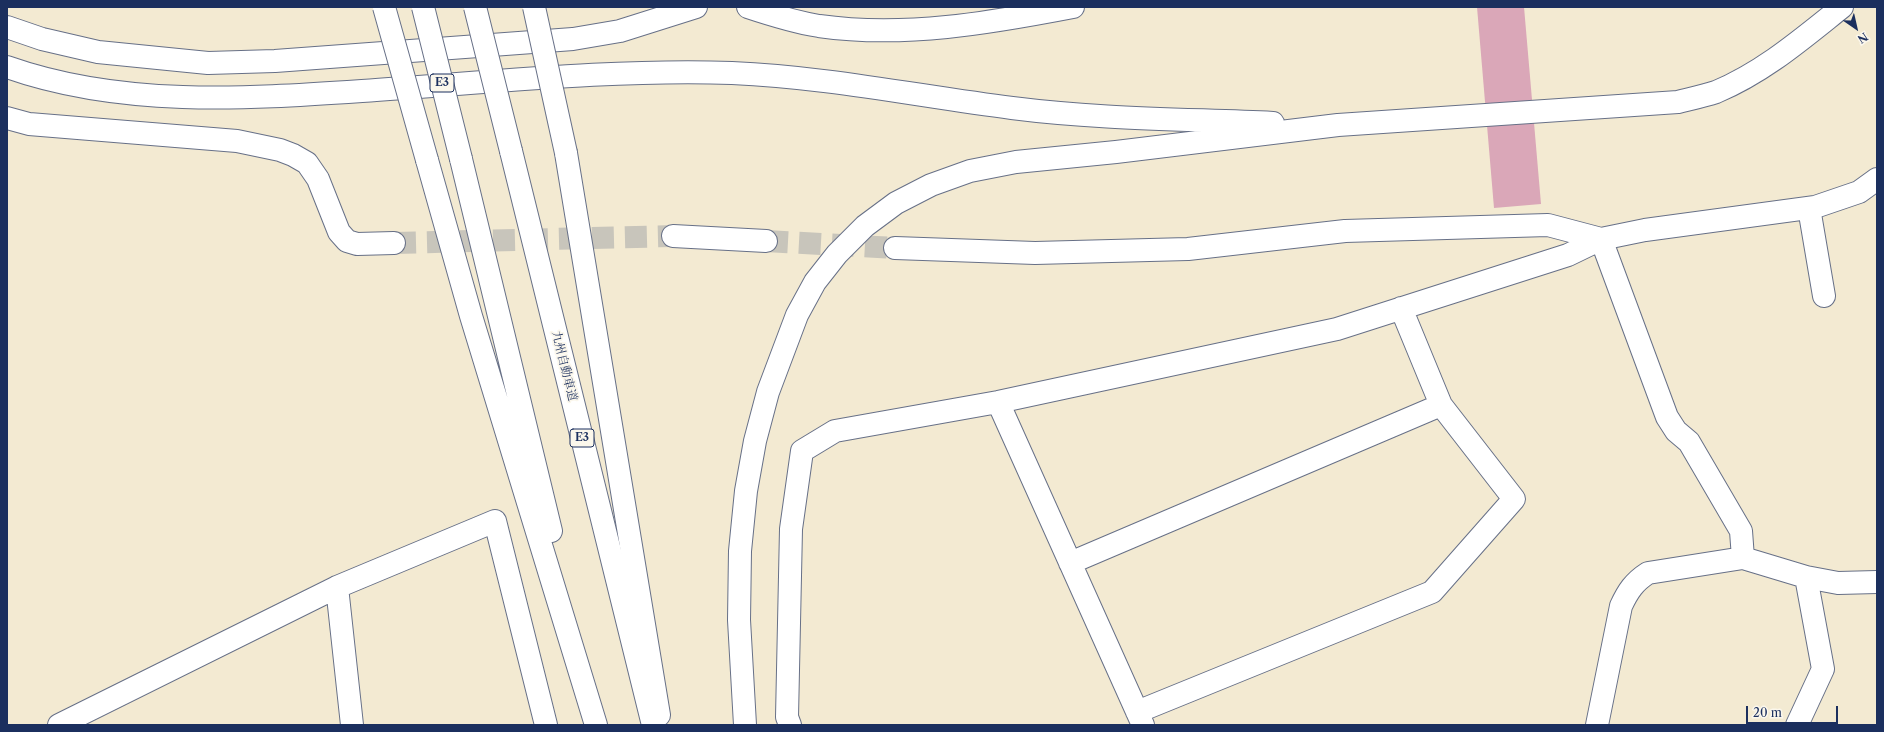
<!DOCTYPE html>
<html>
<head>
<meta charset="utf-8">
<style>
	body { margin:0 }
	#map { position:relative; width:1884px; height:732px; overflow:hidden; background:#f3ead2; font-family:"Libre Caslon Text",serif }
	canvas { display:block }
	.frame { position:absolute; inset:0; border:8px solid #1b2f5e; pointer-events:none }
	.north { position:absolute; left:1836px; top:8px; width:40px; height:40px; -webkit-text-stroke:3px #fbf7ec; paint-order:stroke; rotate:146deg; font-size:11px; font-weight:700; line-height:16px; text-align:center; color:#1b2f5e }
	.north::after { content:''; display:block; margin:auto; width:14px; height:18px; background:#1b2f5e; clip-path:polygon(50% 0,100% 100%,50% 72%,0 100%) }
	.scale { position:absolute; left:1746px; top:706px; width:92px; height:18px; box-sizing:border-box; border:2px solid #1b2f5e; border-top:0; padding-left:5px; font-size:12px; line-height:14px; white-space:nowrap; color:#1b2f5e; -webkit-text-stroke:3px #fbf7ec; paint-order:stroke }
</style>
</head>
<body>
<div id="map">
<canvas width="1884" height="732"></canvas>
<div class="frame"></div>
<div class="north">N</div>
<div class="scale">20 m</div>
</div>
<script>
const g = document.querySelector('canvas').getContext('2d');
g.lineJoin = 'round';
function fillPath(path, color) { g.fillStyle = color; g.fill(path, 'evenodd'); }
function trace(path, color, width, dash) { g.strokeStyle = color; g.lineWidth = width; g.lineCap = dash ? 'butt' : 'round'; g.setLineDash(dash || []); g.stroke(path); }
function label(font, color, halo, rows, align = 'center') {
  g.font = font + ' "Libre Caslon Text","Noto Serif JP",serif'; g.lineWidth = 3.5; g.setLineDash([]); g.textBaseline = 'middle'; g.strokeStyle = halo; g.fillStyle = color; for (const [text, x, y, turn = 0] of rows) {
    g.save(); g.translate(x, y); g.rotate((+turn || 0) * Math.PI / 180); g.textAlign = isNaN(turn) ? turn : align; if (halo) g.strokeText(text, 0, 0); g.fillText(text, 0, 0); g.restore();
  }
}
fillPath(new Path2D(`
	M 1477,7 L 1524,7 L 1541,204 L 1494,208 Z`), '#daa7b8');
trace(new Path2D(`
	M 766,241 L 895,248
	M 394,243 L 673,236`), '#c8c5bb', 22, [22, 11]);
const minor = new Path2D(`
	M 7,118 L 29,124 L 237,141 L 280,150 L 293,155 L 307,163 L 318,179 L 339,232 L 347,241 L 357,244 L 394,243
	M 566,153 L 659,715
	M 1809,208 L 1824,296
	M 673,236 L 766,241
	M 895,248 L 1035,253 L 1188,249 L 1345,231 L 1548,225 L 1601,239 L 1645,230 L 1815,207 L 1859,192 L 1877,179
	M 998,402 L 1143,725
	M 1070,563 L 1441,405
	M 337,587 L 352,725
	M 1137,712 L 1432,592 L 1514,499 L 1441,405 L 1401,308
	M 59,725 L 337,587 L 495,521 L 546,725
	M 790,725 L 787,717 L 791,529 L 802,451 L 835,431 L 998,402 L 1337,329 L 1568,255 L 1601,239 L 1667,417 L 1676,431 L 1689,442 L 1741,531 L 1743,558
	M 1597,725 L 1621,606 C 1628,591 1634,582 1648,573 L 1743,558 L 1806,577 L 1838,583 L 1877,582
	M 1797,725 L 1823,669 L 1806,577`);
const highway = new Path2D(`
	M 748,7 C 772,15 795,22 819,26 C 904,38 990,23 1073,7
	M 7,27 L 42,39 L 98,52 L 208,63 L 275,61 L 573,39 L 620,31 L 696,7
	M 7,67 C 120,107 244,99 362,91 C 485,83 609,69 732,73 C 826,77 918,96 1012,108 C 1098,119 1186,119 1273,123
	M 511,151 L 653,725
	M 461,159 L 551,531
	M 427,160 L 471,316 L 596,725
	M 745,725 L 739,620 L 740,551 L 746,491 L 755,441 L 768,392 L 797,315 L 815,282 L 837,254 L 865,226 L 896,203 L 931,185 L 970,171 L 1016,162 L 1116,152 L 1338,125 L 1678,102 C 1690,99 1704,96 1716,92 C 1764,72 1803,38 1842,7`);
trace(minor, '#677087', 24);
trace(highway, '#677087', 24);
trace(minor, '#fff', 22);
trace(highway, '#fff', 22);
const minorBridge = new Path2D(`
	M 534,7 L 566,153`);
const highwayBridge = new Path2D(`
	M 384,7 L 427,160
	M 423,7 L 461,159
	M 475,7 L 511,151`);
trace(minorBridge, '#677087', 24, []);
trace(highwayBridge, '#677087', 24, []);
trace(minorBridge, '#fff', 22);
trace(highwayBridge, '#fff', 22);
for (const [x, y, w] of [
	[442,83,24],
	[582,438,24]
]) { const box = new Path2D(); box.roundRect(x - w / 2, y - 9, w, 18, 3); g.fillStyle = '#fbf7ec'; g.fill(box); trace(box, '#1b2f5e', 1); }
label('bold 11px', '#1b2f5e', null, [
	["E3",442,83],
	["E3",582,438]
]);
label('12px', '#1b2f5e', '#fbf7ec', [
	["九州自動車道",564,366,76]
]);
</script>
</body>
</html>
